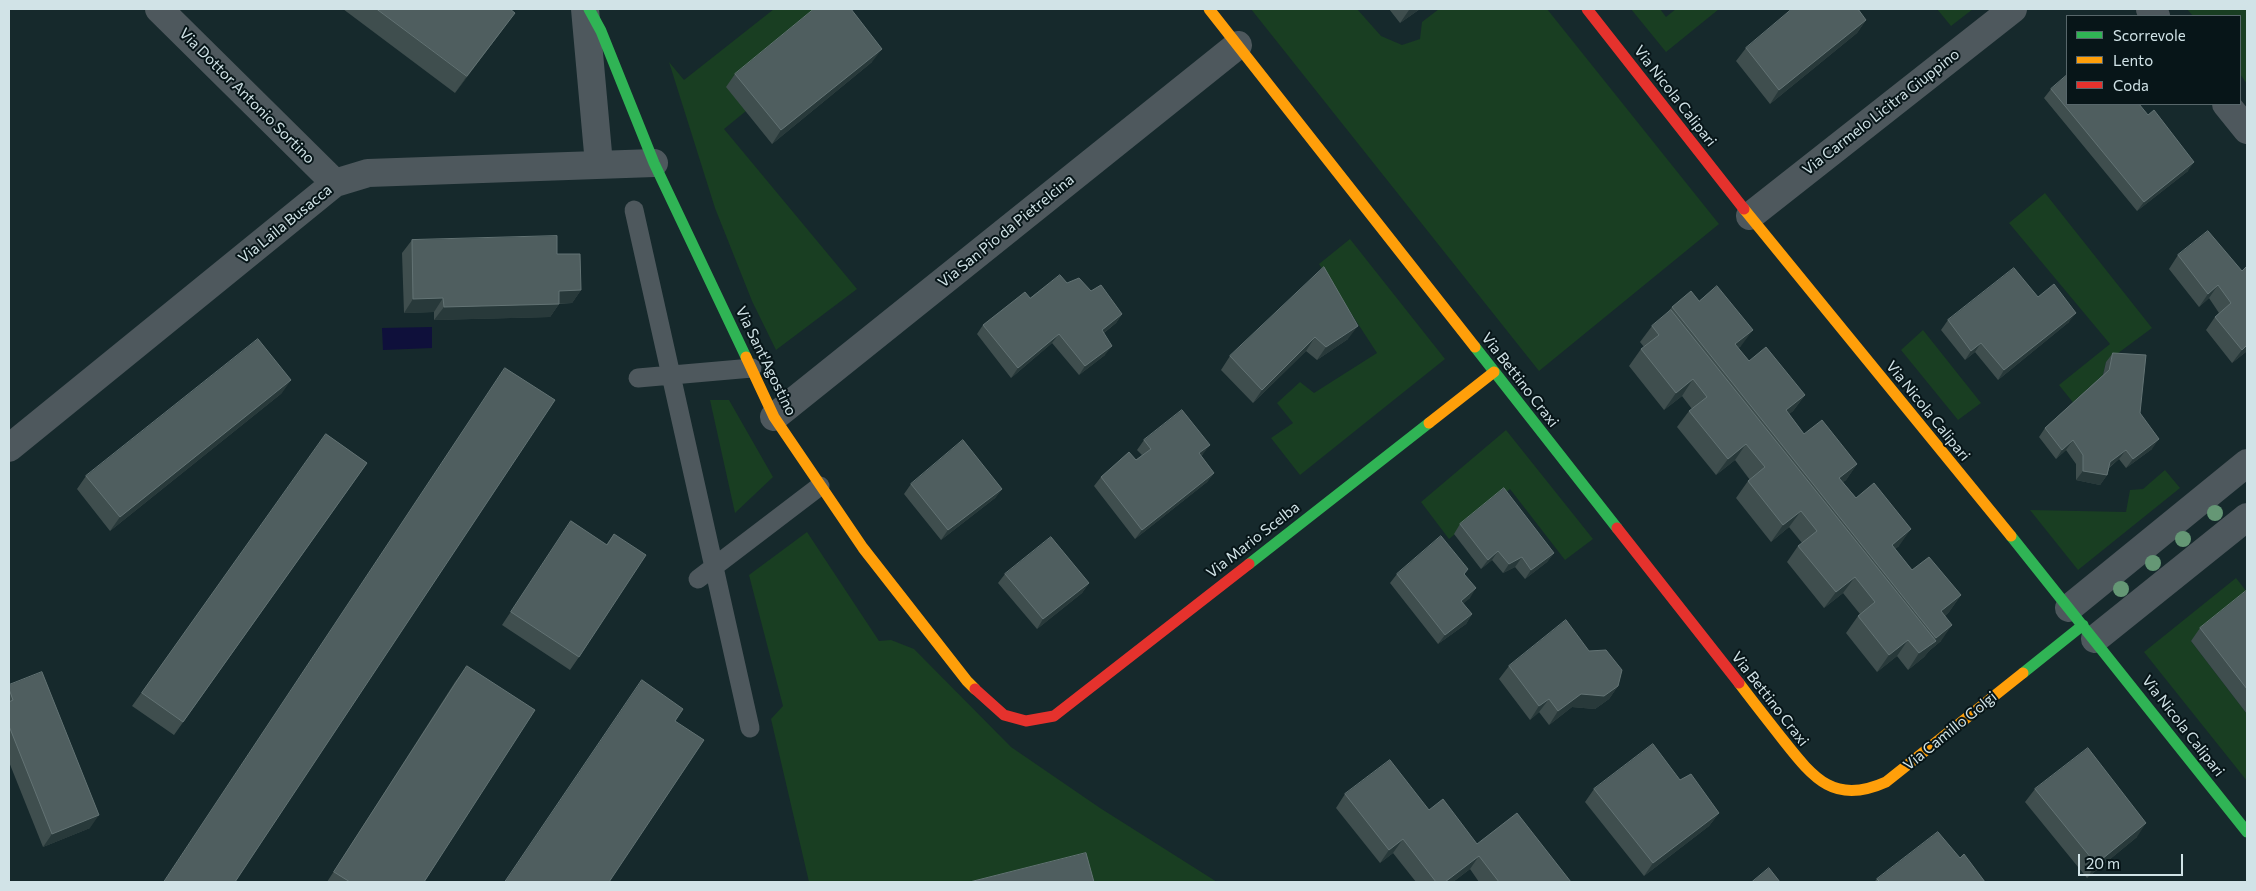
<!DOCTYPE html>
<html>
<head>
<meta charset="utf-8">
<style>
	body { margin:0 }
	#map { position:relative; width:2256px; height:891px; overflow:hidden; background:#16292c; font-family:Commissioner,sans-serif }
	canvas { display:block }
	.frame { position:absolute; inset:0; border:10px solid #d1e3e7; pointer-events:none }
	.legend { position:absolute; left:2066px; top:15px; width:175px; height:90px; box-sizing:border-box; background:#071518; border:1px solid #58676b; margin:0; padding:6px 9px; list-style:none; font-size:15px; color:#d1e3e7 }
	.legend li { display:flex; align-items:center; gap:10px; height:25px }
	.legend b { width:25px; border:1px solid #58676b }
	.scale { position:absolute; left:2078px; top:854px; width:105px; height:22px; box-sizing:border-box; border:2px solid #d1e3e7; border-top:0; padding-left:6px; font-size:15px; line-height:18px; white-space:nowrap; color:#d1e3e7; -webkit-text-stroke:4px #071518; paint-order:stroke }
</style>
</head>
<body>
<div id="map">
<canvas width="2256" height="891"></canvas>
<div class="frame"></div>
<ul class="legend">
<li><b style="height:6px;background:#30b455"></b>Scorrevole</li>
<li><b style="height:6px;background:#ff9f0a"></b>Lento</li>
<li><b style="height:6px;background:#e5322d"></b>Coda</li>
</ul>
<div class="scale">20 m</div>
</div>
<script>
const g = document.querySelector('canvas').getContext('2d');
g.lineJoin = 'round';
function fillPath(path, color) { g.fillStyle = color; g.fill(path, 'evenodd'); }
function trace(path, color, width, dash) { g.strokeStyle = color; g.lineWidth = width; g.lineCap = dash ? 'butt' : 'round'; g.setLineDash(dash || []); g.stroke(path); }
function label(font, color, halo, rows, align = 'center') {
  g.font = font + ' Commissioner,sans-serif'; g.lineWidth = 4; g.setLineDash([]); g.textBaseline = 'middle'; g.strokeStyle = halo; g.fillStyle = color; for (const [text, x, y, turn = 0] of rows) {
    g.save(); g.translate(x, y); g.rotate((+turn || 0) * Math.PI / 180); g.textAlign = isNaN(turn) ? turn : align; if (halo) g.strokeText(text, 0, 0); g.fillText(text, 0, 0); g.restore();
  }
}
fillPath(new Path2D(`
	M 774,9 L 821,9 L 730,83 L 746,111 L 724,129 L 857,289 L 776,350 L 752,301 L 715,208 L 669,62 L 684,80 Z
	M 1251,9 L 1357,9 L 1381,36 L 1402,45 L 1420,39 L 1422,22 L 1439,9 L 1547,9 L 1719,224 L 1539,371 Z
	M 1631,9 L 1660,9 L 1666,17 L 1676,9 L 1719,9 L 1666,52 Z
	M 1937,9 L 1973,9 L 1951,26 Z
	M 2187,9 L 2247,9 L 2247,84 L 2240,74 L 2240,16 L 2193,16 Z
	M 2045,193 L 2152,328 L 2106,362 L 2102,379 L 2075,405 L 2059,385 L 2110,344 L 2009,223 Z
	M 1350,239 L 1445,359 L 1300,475 L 1271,438 L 1293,423 L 1277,403 L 1300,382 L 1314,393 L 1377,353 L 1319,264 Z
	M 1923,330 L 1981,403 L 1958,420 L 1901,350 Z
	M 710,400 L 729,400 L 773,477 L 735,513 Z
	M 1506,430 L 1593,539 L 1565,560 L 1510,489 L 1449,539 L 1421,502 Z
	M 2165,470 L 2180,488 L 2078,570 L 2030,510 L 2126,512 L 2130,490 L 2143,489 Z
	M 807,532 L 879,641 L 891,640 L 914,649 L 1011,747 L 1100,808 L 1217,882 L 809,882 L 771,719 L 783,706 L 749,575 Z
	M 2236,578 L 2247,592 L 2191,641 L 2247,714 L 2247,781 L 2144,652 Z`), '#193e22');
fillPath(new Path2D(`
	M 432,327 L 432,348 L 383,350 L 382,328 Z`), '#0f103b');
trace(new Path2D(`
	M 634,210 L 750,728
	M 638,378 L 752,368
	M 698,579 L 820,486`), '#4e585d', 19);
trace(new Path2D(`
	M 159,9 L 335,183
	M 585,9 L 599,164
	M 2150,9 L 2156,16
	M 2226,104 L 2247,130
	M 1750,216 L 2013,9
	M 774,417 L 1238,45
	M 9,448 L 335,183 L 368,173 L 654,163
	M 2069,608 L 2247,463
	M 2095,639 L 2247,517`), '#4e585d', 28);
trace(new Path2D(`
	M 589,9 L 601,31 L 654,163 L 746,357
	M 1475,347 L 1617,528
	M 2011,536 L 2247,832
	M 1249,564 L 1429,423
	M 2023,673 L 2083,625`), '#30b455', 11);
trace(new Path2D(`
	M 1209,9 L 1475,347
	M 1744,209 L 2011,536
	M 746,357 L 774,417 L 863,548 L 967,681 L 975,689
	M 1429,423 L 1494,372
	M 1739,683 C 1754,703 1769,722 1784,741 C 1814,779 1835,805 1886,782 L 2023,673`), '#ff9f0a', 11);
trace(new Path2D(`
	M 1587,9 L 1744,209
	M 1617,528 L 1739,683
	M 975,689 L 1004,715 L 1026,721 L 1054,716 L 1249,564`), '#e5322d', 11);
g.fillStyle = '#659775';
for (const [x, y] of [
	[2215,513],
	[2183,539],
	[2153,563],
	[2121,589]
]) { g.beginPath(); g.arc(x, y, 8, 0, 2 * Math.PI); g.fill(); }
fillPath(new Path2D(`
	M 343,9 L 510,9 L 503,29 L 455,93 Z
	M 1389,9 L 1420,9 L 1400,23 Z
	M 1866,20 L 1857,33 L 1770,104 L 1736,61 L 1746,48 Z
	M 872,62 L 772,144 L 726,87 L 735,74 Z
	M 2051,89 L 2188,171 L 2137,211 L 2044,98 Z
	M 412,240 L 557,254 L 581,290 L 572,303 L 559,304 L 550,317 L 434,320 L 434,312 L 404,313 L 402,253 Z
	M 2178,255 L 2242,271 L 2247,266 L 2247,351 L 2232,363 L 2206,330 L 2215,317 L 2219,313 L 2209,298 L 2199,307 L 2169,269 Z
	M 1324,267 L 1348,339 L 1317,360 L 1306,351 L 1253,403 L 1221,370 L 1230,356 Z
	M 1067,283 L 1091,291 L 1122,314 L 1116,323 L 1104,333 L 1105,355 L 1079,375 L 1052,343 L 1011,378 L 977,334 L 983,325 L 1030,298 Z
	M 2038,297 L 2069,322 L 1998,380 L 1975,352 L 1965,360 L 1941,330 L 1948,320 Z
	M 1699,301 L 1741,346 L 1738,348 L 1749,361 L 1805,395 L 1793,411 L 1789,414 L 1804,434 L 1857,464 L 1846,480 L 1843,482 L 1856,498 L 1899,546 L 1895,549 L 1912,570 L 1961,595 L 1949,612 L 1945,616 L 1941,641 L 1929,651 L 1924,657 L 1908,670 L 1897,656 L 1877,672 L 1846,633 L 1858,616 L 1860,614 L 1843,593 L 1824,608 L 1787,562 L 1798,546 L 1802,543 L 1789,527 L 1771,542 L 1736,498 L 1748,481 L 1750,480 L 1735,460 L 1716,475 L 1677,427 L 1689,411 L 1692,409 L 1682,396 L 1664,410 L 1629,366 L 1641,349 L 1644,347 L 1640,342 L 1652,326 L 1667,313 L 1672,307 Z
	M 2113,353 L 2140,413 L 2152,449 L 2126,468 L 2119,459 L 2109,468 L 2107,475 L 2100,485 L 2076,480 L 2076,464 L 2066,450 L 2056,459 L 2039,437 L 2045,428 L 2103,375 L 2106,362 Z
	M 505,368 L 235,882 L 164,882 L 494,384 Z
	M 282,393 L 110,531 L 77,489 L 86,476 Z
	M 326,434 L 367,463 L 174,735 L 132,706 Z
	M 1144,440 L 1203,454 L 1201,456 L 1214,473 L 1207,482 L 1135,539 L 1094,486 L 1101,477 L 1136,460 L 1142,455 L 1137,450 Z
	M 911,484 L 1002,489 L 995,498 L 941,540 L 904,494 Z
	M 571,521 L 606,545 L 614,534 L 579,657 L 570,670 L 502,625 Z
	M 1460,524 L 1554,553 L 1547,562 L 1525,579 L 1515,567 L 1503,573 L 1492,560 L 1481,569 L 1454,534 Z
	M 1005,574 L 1089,583 L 1082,593 L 1037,629 L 998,583 Z
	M 1397,574 L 1464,574 L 1470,598 L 1463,603 L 1472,614 L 1466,624 L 1438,644 L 1390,583 Z
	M 2247,592 L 2247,714 L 2191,641 L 2200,628 Z
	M 1589,651 L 1618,686 L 1609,699 L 1595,709 L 1572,707 L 1549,725 L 1539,712 L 1530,720 L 1499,679 L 1509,666 Z
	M 467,666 L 424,882 L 327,882 L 455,682 Z
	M 9,685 L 90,828 L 43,847 L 9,762 Z
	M 1594,789 L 1719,813 L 1709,826 L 1644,876 L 1585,802 Z
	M 2035,789 L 2137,837 L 2087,878 L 2025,802 Z
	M 1345,794 L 1429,810 L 1477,844 L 1571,882 L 1479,882 L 1470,869 L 1453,882 L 1416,882 L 1393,853 L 1380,863 L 1336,808 Z
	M 1960,858 L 1985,882 L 1874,882 L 1877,879 Z`), '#3f4e4e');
fillPath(new Path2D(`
	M 1411,9 L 1420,9 L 1400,23 L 1409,10 Z
	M 515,13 L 455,93 L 467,76 Z
	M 1866,20 L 1857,33 L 1770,104 L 1779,90 Z
	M 882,49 L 872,62 L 772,144 L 781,130 Z
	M 2194,162 L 2188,171 L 2137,211 L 2144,202 Z
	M 2218,285 L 2209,298 L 2199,307 L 2208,294 Z
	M 581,290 L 572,303 L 549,304 L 559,291 Z
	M 443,298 L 434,312 L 404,313 L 413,299 Z
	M 559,304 L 550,317 L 434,320 L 444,307 Z
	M 2076,313 L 2069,322 L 1998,380 L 2004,370 Z
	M 1122,314 L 1116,323 L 1096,339 L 1102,330 Z
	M 1358,326 L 1348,339 L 1317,360 L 1326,347 Z
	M 1753,330 L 1741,346 L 1723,360 L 1735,344 Z
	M 1059,334 L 1052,343 L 1011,378 L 1018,368 Z
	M 1315,337 L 1306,351 L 1253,403 L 1262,390 Z
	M 1981,343 L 1975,352 L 1965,360 L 1971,351 Z
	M 2247,345 L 2247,351 L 2232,363 L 2242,350 Z
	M 1112,346 L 1105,355 L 1079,375 L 1085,366 Z
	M 1693,379 L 1682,396 L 1664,410 L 1676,393 Z
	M 291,380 L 282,393 L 110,531 L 120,517 Z
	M 1805,395 L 1793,411 L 1774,426 L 1786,410 Z
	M 2159,439 L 2152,449 L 2126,468 L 2133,459 Z
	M 2073,440 L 2066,450 L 2056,459 L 2062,450 Z
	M 1746,444 L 1735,460 L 1716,475 L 1728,459 Z
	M 1210,445 L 1203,454 L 1192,462 L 1199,453 Z
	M 2126,450 L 2119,459 L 2103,472 L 2110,462 Z
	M 1857,464 L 1846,480 L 1828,494 L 1839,478 Z
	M 2083,471 L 2107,475 L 2100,485 L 2076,480 Z
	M 1214,473 L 1207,482 L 1135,539 L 1142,530 Z
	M 1002,489 L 995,498 L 941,540 L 948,530 Z
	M 1801,511 L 1789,527 L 1771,542 L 1783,525 Z
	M 1911,529 L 1899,546 L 1880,561 L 1892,545 Z
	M 1498,551 L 1492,560 L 1481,569 L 1488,560 Z
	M 1554,553 L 1547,562 L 1525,579 L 1531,570 Z
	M 1522,557 L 1515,567 L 1503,573 L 1509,564 Z
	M 1855,577 L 1843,593 L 1824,608 L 1836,592 Z
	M 1089,583 L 1082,593 L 1037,629 L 1043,619 Z
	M 1476,588 L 1470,598 L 1455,611 L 1461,601 Z
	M 1961,595 L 1949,612 L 1930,628 L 1941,611 Z
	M 1472,614 L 1466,624 L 1438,644 L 1445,635 Z
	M 1952,625 L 1941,641 L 1929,651 L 1924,657 L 1908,670 L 1919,653 L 1932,644 L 1936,638 Z
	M 1908,640 L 1897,656 L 1877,672 L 1889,655 Z
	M 1618,686 L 1609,699 L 1595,709 L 1572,707 L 1549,725 L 1558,711 L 1581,694 Z
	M 1549,699 L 1539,712 L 1530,720 L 1539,706 Z
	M 1719,813 L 1709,826 L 1644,876 L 1653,863 Z
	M 99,815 L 90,828 L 43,847 L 52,834 Z
	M 2146,823 L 2137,837 L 2087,878 L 2096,864 Z
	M 1403,839 L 1393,853 L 1380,863 L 1389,850 Z
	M 1479,856 L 1470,869 L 1453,882 L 1445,882 Z`), '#28393a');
const building = new Path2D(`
	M 377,9 L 510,9 L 515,13 L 467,76 Z
	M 814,9 L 851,9 L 882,49 L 781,130 L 735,74 Z
	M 1792,9 L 1858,9 L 1866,20 L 1779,90 L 1746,48 Z
	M 2067,75 L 2067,104 L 2139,104 L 2148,115 L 2154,110 L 2194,162 L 2144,202 L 2051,89 Z
	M 2208,231 L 2242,271 L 2247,266 L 2247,345 L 2242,350 L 2215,317 L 2231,303 L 2218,285 L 2208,294 L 2178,255 Z
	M 557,236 L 557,254 L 580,254 L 581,290 L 559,291 L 559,304 L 444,307 L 443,298 L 413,299 L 412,240 Z
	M 1324,267 L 1358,326 L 1326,347 L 1315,337 L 1262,390 L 1230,356 Z
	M 2014,268 L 2038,297 L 2054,284 L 2076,313 L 2004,370 L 1981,343 L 1971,351 L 1948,320 Z
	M 1060,275 L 1067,283 L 1079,278 L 1091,291 L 1101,285 L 1122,314 L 1102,330 L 1112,346 L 1085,366 L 1059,334 L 1018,368 L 983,325 L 1025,292 L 1030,298 Z
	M 1717,286 L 1753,330 L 1735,344 L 1749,361 L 1766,347 L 1805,395 L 1786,410 L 1804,434 L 1822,420 L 1857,464 L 1839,478 L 1856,498 L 1874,483 L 1911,529 L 1892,545 L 1912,570 L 1929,557 L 1961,595 L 1941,611 L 1952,625 L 1936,638 L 1672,307 L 1691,291 L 1699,301 Z
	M 1671,310 L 1936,641 L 1919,653 L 1908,640 L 1889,655 L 1858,616 L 1875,602 L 1855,577 L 1836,592 L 1798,546 L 1817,531 L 1801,511 L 1783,525 L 1748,481 L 1765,467 L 1746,444 L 1728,459 L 1689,411 L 1707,397 L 1693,379 L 1676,393 L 1641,349 L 1659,335 L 1652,326 Z
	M 258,339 L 291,380 L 120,517 L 86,476 Z
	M 2113,353 L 2146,355 L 2140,413 L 2159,439 L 2133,459 L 2126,450 L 2110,462 L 2107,475 L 2083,471 L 2083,455 L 2073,440 L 2062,450 L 2045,428 L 2109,370 Z
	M 505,368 L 555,400 L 235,882 L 164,882 Z
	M 1182,410 L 1210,445 L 1199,453 L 1214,473 L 1142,530 L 1101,477 L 1129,452 L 1136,460 L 1151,449 L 1144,440 Z
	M 326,434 L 367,463 L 183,722 L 142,693 Z
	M 963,440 L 1002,489 L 948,530 L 911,484 Z
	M 1504,488 L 1554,553 L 1531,570 L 1522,557 L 1509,564 L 1498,551 L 1488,560 L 1460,524 Z
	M 571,521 L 607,545 L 614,534 L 646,555 L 579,657 L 511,612 Z
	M 1441,536 L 1468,569 L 1464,574 L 1476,588 L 1461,601 L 1472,614 L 1445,635 L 1397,574 Z
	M 1051,537 L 1089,583 L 1043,619 L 1005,574 Z
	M 2246,591 L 2247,592 L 2247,689 L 2200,628 Z
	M 1566,620 L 1589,651 L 1606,650 L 1622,670 L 1618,686 L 1604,696 L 1581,694 L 1558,711 L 1549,699 L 1539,706 L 1509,666 Z
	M 467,666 L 535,710 L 424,882 L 350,882 L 334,872 Z
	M 42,672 L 99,815 L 52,834 L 9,726 L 9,702 L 13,700 L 9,689 L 9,685 Z
	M 642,680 L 683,709 L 675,721 L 704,740 L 609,882 L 505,882 Z
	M 1653,744 L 1680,780 L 1691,774 L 1719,813 L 1653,863 L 1594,789 Z
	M 2088,748 L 2146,823 L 2096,864 L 2035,789 Z
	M 1390,760 L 1429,810 L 1443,799 L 1477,844 L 1517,813 L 1571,882 L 1499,882 L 1479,856 L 1445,882 L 1436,882 L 1403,839 L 1389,850 L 1345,794 Z
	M 1938,832 L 1960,858 L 1964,854 L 1985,882 L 1880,882 L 1877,879 Z
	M 1086,853 L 1094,882 L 970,882 Z
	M 1769,868 L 1780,882 L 1752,882 Z`);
fillPath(building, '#4f5e5f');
trace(building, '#637374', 1);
label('15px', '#d1e3e7', '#071518', [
	["Via Dottor Antonio Sortino",247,96,45],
	["Via Nicola Calipari",1675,96,52],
	["Via Carmelo Licitra Giuppino",1881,112,-38],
	["Via Laila Busacca",285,224,-39],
	["Via San Pio da Pietrelcina",1006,231,-39],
	["Via Sant'Agostino",766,361,64],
	["Via Bettino Craxi",1520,380,52],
	["Via Nicola Calipari",1928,411,51],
	["Via Mario Scelba",1253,540,-38],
	["Via Bettino Craxi",1770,699,52],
	["Via Nicola Calipari",2183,726,52],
	["Via Camillo Golgi",1950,731,-39]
]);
</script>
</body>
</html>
